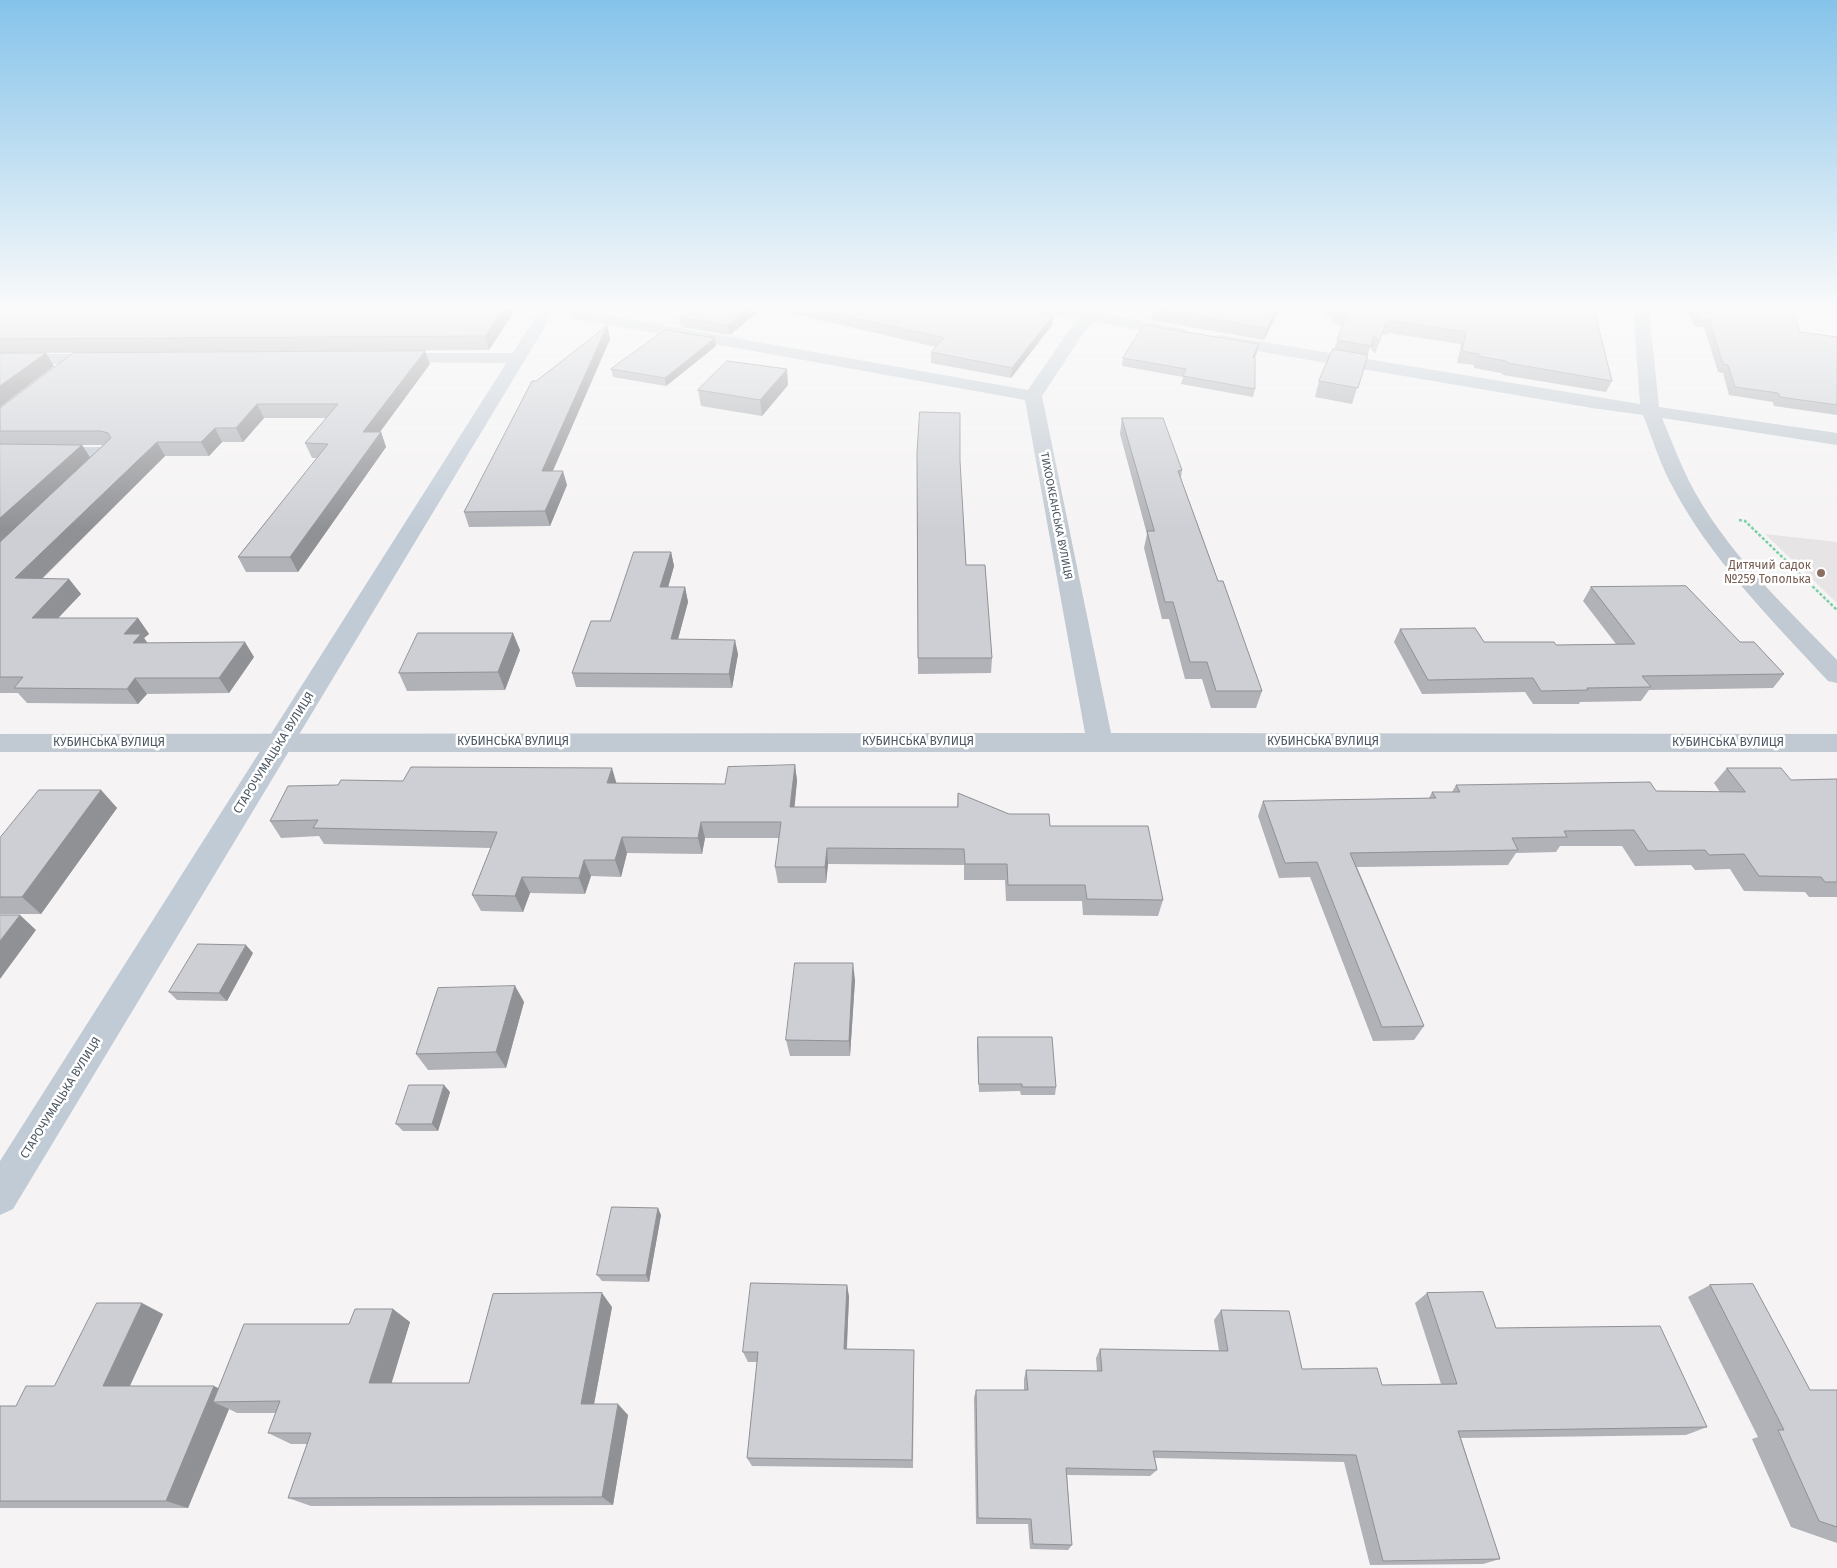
<!DOCTYPE html>
<html>
<head>
<meta charset="utf-8">
<style>
	body { margin:0 }
	canvas { display:block; background:#f5f3f3 }
</style>
</head>
<body>
<canvas width="1837" height="1568"></canvas>
<script>
const g = document.querySelector('canvas').getContext('2d');
g.lineJoin = 'round';
function fillPath(path, color) { g.fillStyle = color; g.fill(path, 'evenodd'); }
function trace(path, color, width, dash) { g.strokeStyle = color; g.lineWidth = width; g.lineCap = dash ? 'butt' : 'round'; g.setLineDash(dash || []); g.stroke(path); }
function label(font, color, halo, rows, align = 'center') {
  g.font = font + ' "Fira Sans",sans-serif'; g.lineWidth = 5; g.setLineDash([]); g.textBaseline = 'middle'; g.strokeStyle = halo; g.fillStyle = color; for (const [text, x, y, turn = 0] of rows) {
    g.save(); g.translate(x, y); g.rotate((+turn || 0) * Math.PI / 180); g.textAlign = isNaN(turn) ? turn : align; if (halo) g.strokeText(text, 0, 0); g.fillText(text, 0, 0); g.restore();
  }
}
fillPath(new Path2D(`
	M 1765,534 L 1837,542 L 1837,603 Z`), '#e6e4e5');
trace(new Path2D(`
	M 1739,520 L 1745,521 L 1837,610`), '#7ad0a6', 2.5, [3, 2]);
fillPath(new Path2D(`
	M 0,447 L 110,447 L 116,449 L 118,452 C 111,461 104,469 92,466 L 90,463 L 96,457 L 0,457 Z`), '#c1cad2');
fillPath(new Path2D(`
	M 577,310 L 1028,390 L 1072,326 L 1079,319 L 1046,313 L 1044,310 L 1105,310 L 1103,314 L 1185,329 L 1187,332 L 1185,335 L 1179,337 L 1094,322 L 1084,332 L 1042,396 L 1111,733 L 1837,734 L 1837,752 L 0,752 L 0,734 L 1085,733 L 1025,400 L 570,318 L 568,315 L 570,312 Z
	M 1633,310 L 1649,310 L 1659,407 L 1837,433 L 1837,445 L 1662,418 C 1671,439 1679,461 1689,481 C 1724,550 1784,605 1837,660 L 1837,683 L 1828,681 C 1771,619 1709,558 1670,482 C 1659,461 1652,437 1643,415 L 1592,408 L 1221,345 L 1215,343 L 1213,340 L 1215,337 L 1221,335 L 1640,404 Z
	M 391,353 L 518,353 L 524,354 L 526,358 L 524,362 L 518,363 L 385,362 L 383,358 L 385,354 Z
	M 0,354 L 101,354 L 107,355 L 109,359 L 107,363 L 101,364 L 0,364 Z`), '#c1cad2');
fillPath(new Path2D(`
	M 540,310 L 555,310 L 13,1209 L 0,1215 L 0,1161 Z`), '#c1cbd6');
fillPath(new Path2D(`
	M 0,310 L 515,310 L 489,350 L 13,353 L 46,353 L 54,366 L 0,407 Z
	M 760,310 L 730,335 L 681,327 L 679,317 Z
	M 776,310 L 1046,310 L 1046,314 L 1052,325 L 1011,378 L 931,363 L 931,352 L 936,347 Z
	M 1143,310 L 1279,310 L 1264,340 L 1151,320 L 1152,312 Z
	M 1320,310 L 1594,310 L 1612,381 L 1606,392 L 1503,375 L 1501,373 L 1474,368 L 1474,365 L 1457,363 L 1461,344 L 1388,333 L 1387,335 L 1382,334 L 1375,354 L 1370,347 L 1352,404 L 1315,397 L 1319,381 L 1334,349 L 1342,328 Z
	M 1688,310 L 1792,310 L 1800,332 L 1837,337 L 1837,415 L 1774,406 L 1773,402 L 1729,395 L 1723,373 L 1718,372 L 1704,327 L 1694,326 Z
	M 607,326 L 610,339 L 553,471 L 567,485 L 550,526 L 469,527 L 464,512 L 536,381 Z
	M 716,346 L 666,386 L 613,377 L 611,369 Z
	M 1257,352 L 1255,358 L 1255,389 L 1253,397 L 1181,384 L 1183,377 L 1122,366 L 1123,358 Z
	M 430,364 L 379,432 L 381,432 L 386,447 L 298,572 L 246,572 L 238,557 L 317,458 L 312,458 L 305,443 L 326,418 L 264,418 L 243,442 L 222,442 L 209,456 L 165,456 L 42,579 L 69,579 L 81,594 L 58,618 L 138,618 L 149,634 L 144,638 L 147,643 L 254,657 L 229,693 L 147,694 L 138,704 L 27,703 L 18,693 L 0,693 L 0,408 ZM 82,445 L 103,445 L 90,457 Z
	M 788,385 L 762,416 L 701,406 L 698,390 Z
	M 1122,418 L 1182,470 L 1181,478 L 1218,581 L 1262,691 L 1256,708 L 1211,708 L 1202,679 L 1185,679 L 1169,619 L 1162,619 L 1144,548 L 1147,534 L 1120,434 Z
	M 917,453 L 960,461 L 966,565 L 992,658 L 991,673 L 918,674 Z
	M 671,552 L 674,566 L 668,587 L 685,587 L 688,602 L 678,639 L 738,654 L 732,688 L 576,687 L 572,673 L 610,621 Z
	M 1591,587 L 1784,674 L 1773,688 L 1649,690 L 1641,701 L 1580,702 L 1579,704 L 1533,704 L 1525,692 L 1422,694 L 1394,642 L 1400,629 L 1484,642 L 1556,645 L 1616,644 L 1583,601 Z
	M 520,650 L 505,690 L 407,691 L 399,673 Z
	M 795,765 L 797,781 L 794,807 L 957,807 L 958,793 L 1009,814 L 1050,826 L 1163,900 L 1158,916 L 1083,915 L 1082,901 L 1006,901 L 1005,880 L 964,880 L 964,865 L 828,864 L 826,883 L 778,883 L 775,867 L 779,838 L 705,838 L 702,854 L 627,853 L 621,877 L 591,876 L 585,894 L 530,893 L 523,912 L 481,911 L 472,895 L 491,848 L 324,844 L 319,836 L 281,838 L 270,821 L 338,785 L 403,781 L 725,784 Z
	M 1727,768 L 1791,780 L 1837,779 L 1837,897 L 1809,897 L 1805,892 L 1744,891 L 1730,869 L 1695,870 L 1691,865 L 1635,866 L 1622,846 L 1560,846 L 1556,852 L 1516,853 L 1508,865 L 1357,867 L 1424,1026 L 1414,1040 L 1373,1041 L 1310,877 L 1279,878 L 1258,816 L 1263,801 L 1429,798 L 1432,792 L 1452,792 L 1456,785 L 1656,791 L 1720,792 L 1714,783 Z
	M 101,790 L 117,808 L 41,914 L 0,914 L 0,838 Z
	M 253,953 L 227,1001 L 177,1000 L 169,992 Z
	M 855,980 L 850,1056 L 790,1056 L 786,1040 Z
	M 515,986 L 524,1002 L 506,1068 L 428,1070 L 416,1054 Z
	M 978,1037 L 1056,1087 L 1055,1095 L 1021,1095 L 1020,1091 L 979,1092 L 977,1045 Z
	M 450,1092 L 438,1131 L 403,1131 L 396,1124 Z
	M 661,1215 L 649,1282 L 602,1281 L 597,1275 Z
	M 847,1285 L 849,1297 L 847,1349 L 914,1361 L 913,1468 L 752,1466 L 747,1458 L 757,1362 L 748,1362 L 743,1352 Z
	M 1710,1285 L 1810,1390 L 1837,1390 L 1837,1543 L 1791,1527 L 1752,1439 L 1758,1437 L 1688,1297 Z
	M 1427,1293 L 1496,1328 L 1707,1427 L 1686,1435 L 1461,1438 L 1500,1559 L 1483,1564 L 1370,1565 L 1344,1462 L 1155,1458 L 1157,1470 L 1150,1476 L 1067,1475 L 1072,1545 L 1068,1550 L 1030,1549 L 1028,1524 L 976,1524 L 974,1398 L 976,1390 L 1024,1390 L 1024,1379 L 1026,1370 L 1097,1371 L 1096,1358 L 1100,1349 L 1219,1351 L 1214,1320 L 1221,1310 L 1302,1369 L 1382,1385 L 1441,1384 L 1415,1303 Z
	M 612,1307 L 594,1404 L 628,1415 L 613,1505 L 311,1506 L 288,1498 L 307,1444 L 291,1444 L 268,1433 L 276,1413 L 237,1413 L 229,1409 L 188,1508 L 0,1508 L 0,1406 L 16,1406 L 54,1386 L 163,1314 L 130,1386 L 218,1388 L 349,1324 L 410,1322 L 391,1383 L 469,1383 Z`), '#b0b2b7');
fillPath(new Path2D(`
	M 503,310 L 515,310 L 489,350 L 485,336 Z
	M 747,310 L 760,310 L 730,335 L 728,325 Z
	M 1042,310 L 1046,310 L 1046,315 L 1040,313 Z
	M 1276,310 L 1279,310 L 1264,340 L 1267,328 Z
	M 1053,315 L 1052,325 L 1011,378 L 1012,368 Z
	M 607,326 L 610,339 L 546,486 L 542,471 Z
	M 715,338 L 716,346 L 666,386 L 665,378 Z
	M 1259,344 L 1257,352 L 1251,365 L 1253,357 Z
	M 425,351 L 430,364 L 369,447 L 363,432 Z
	M 46,353 L 54,366 L 0,407 L 0,386 Z
	M 787,369 L 788,385 L 762,416 L 760,400 Z
	M 257,404 L 264,418 L 243,442 L 236,428 Z
	M 215,428 L 222,442 L 209,456 L 201,442 Z
	M 381,432 L 386,447 L 298,572 L 290,557 Z
	M 157,442 L 165,456 L 27,593 L 15,578 Z
	M 82,445 L 91,459 L 0,542 L 0,518 Z
	M 563,471 L 567,485 L 550,526 L 545,511 Z
	M 671,552 L 674,566 L 664,602 L 660,587 Z
	M 69,579 L 81,594 L 44,633 L 32,618 Z
	M 685,587 L 688,602 L 674,654 L 671,639 Z
	M 138,618 L 149,634 L 144,638 L 152,649 L 144,658 L 124,634 Z
	M 513,633 L 520,650 L 505,690 L 498,672 Z
	M 735,640 L 738,654 L 732,688 L 729,674 Z
	M 245,642 L 254,657 L 229,693 L 219,678 Z
	M 135,678 L 147,694 L 138,704 L 127,689 Z
	M 795,765 L 797,781 L 793,823 L 790,807 Z
	M 612,768 L 617,785 L 607,783 Z
	M 101,790 L 117,808 L 41,914 L 22,897 Z
	M 701,822 L 705,838 L 702,854 L 698,838 Z
	M 622,837 L 627,853 L 621,877 L 615,860 Z
	M 827,848 L 828,864 L 826,883 L 825,867 Z
	M 584,860 L 591,876 L 585,894 L 579,878 Z
	M 522,877 L 530,893 L 523,912 L 515,896 Z
	M 20,915 L 36,930 L 0,979 L 0,941 Z
	M 246,945 L 253,953 L 227,1001 L 219,993 Z
	M 853,963 L 855,980 L 850,1056 L 849,1041 Z
	M 515,986 L 524,1002 L 506,1068 L 496,1052 Z
	M 444,1085 L 450,1092 L 438,1131 L 432,1124 Z
	M 658,1208 L 661,1215 L 649,1282 L 646,1275 Z
	M 847,1285 L 849,1297 L 846,1360 L 844,1349 Z
	M 602,1293 L 612,1307 L 592,1415 L 581,1404 Z
	M 142,1303 L 163,1314 L 125,1396 L 103,1386 Z
	M 393,1309 L 410,1322 L 388,1395 L 369,1383 Z
	M 214,1386 L 234,1396 L 213,1402 L 229,1409 L 188,1508 L 166,1501 Z
	M 618,1404 L 628,1415 L 613,1505 L 602,1497 Z`), '#909195');
const building = new Path2D(`
	M 0,310 L 503,310 L 485,336 L 0,339 Z
	M 688,310 L 747,310 L 728,325 L 679,317 Z
	M 819,310 L 1042,310 L 1040,313 L 1053,315 L 1012,368 L 931,352 L 944,338 Z
	M 1161,310 L 1276,310 L 1267,328 Z
	M 1338,310 L 1594,310 L 1612,381 L 1508,363 L 1506,361 L 1478,356 L 1479,354 L 1462,351 L 1466,332 L 1391,321 L 1391,323 L 1386,323 L 1379,342 L 1374,335 L 1371,346 L 1337,340 L 1346,317 Z
	M 1696,310 L 1792,310 L 1800,332 L 1837,337 L 1837,405 L 1780,397 L 1778,393 L 1735,387 L 1728,365 L 1723,364 L 1709,319 L 1699,318 Z
	M 1144,325 L 1259,344 L 1253,357 L 1255,358 L 1255,389 L 1183,376 L 1186,369 L 1123,358 Z
	M 607,326 L 542,471 L 563,471 L 545,511 L 464,512 L 532,381 L 536,381 Z
	M 665,330 L 715,338 L 665,378 L 611,369 Z
	M 1333,349 L 1368,355 L 1358,388 L 1319,381 Z
	M 425,351 L 363,432 L 381,432 L 290,557 L 238,557 L 328,444 L 305,443 L 338,404 L 257,404 L 236,428 L 215,428 L 201,442 L 157,442 L 15,578 L 69,579 L 32,618 L 138,618 L 124,634 L 141,634 L 133,643 L 245,642 L 219,678 L 135,678 L 127,689 L 14,688 L 23,677 L 0,677 L 0,542 L 111,438 L 108,433 L 101,431 L 0,431 L 0,408 L 73,353 Z
	M 0,353 L 46,353 L 0,386 Z
	M 727,361 L 787,369 L 760,400 L 698,390 Z
	M 920,412 L 960,413 L 960,461 L 966,565 L 985,565 L 992,658 L 918,658 L 917,453 Z
	M 1122,418 L 1163,418 L 1182,470 L 1178,471 L 1218,581 L 1223,581 L 1262,691 L 1216,691 L 1207,662 L 1190,662 L 1173,602 L 1165,602 L 1147,531 L 1154,531 Z
	M 0,444 L 82,445 L 0,518 Z
	M 634,552 L 671,552 L 660,587 L 685,587 L 671,639 L 735,640 L 729,674 L 572,673 L 591,621 L 610,621 Z
	M 1686,586 L 1740,642 L 1754,642 L 1784,674 L 1642,676 L 1651,687 L 1587,688 L 1588,690 L 1541,691 L 1533,678 L 1428,680 L 1400,629 L 1475,628 L 1484,642 L 1554,642 L 1556,645 L 1635,644 L 1591,587 Z
	M 418,633 L 513,633 L 498,672 L 399,673 Z
	M 795,765 L 790,807 L 958,807 L 958,793 L 1009,814 L 1049,814 L 1050,826 L 1148,826 L 1163,900 L 1087,899 L 1085,885 L 1008,885 L 1007,864 L 965,864 L 964,849 L 827,848 L 825,867 L 775,867 L 781,822 L 701,822 L 698,838 L 622,837 L 615,860 L 584,860 L 579,878 L 522,877 L 515,896 L 472,895 L 497,832 L 313,828 L 318,820 L 270,821 L 288,786 L 338,785 L 341,780 L 403,781 L 411,767 L 612,768 L 607,783 L 725,784 L 728,767 Z
	M 1727,768 L 1781,768 L 1791,780 L 1837,779 L 1837,882 L 1825,882 L 1821,877 L 1759,876 L 1744,854 L 1709,855 L 1705,850 L 1648,851 L 1634,830 L 1564,831 L 1567,837 L 1512,838 L 1518,850 L 1350,853 L 1424,1026 L 1382,1027 L 1317,862 L 1285,863 L 1263,801 L 1436,798 L 1432,792 L 1460,792 L 1456,785 L 1650,782 L 1656,791 L 1745,792 Z
	M 39,790 L 101,790 L 22,897 L 0,897 L 0,838 Z
	M 0,915 L 20,915 L 0,941 Z
	M 198,944 L 246,945 L 219,993 L 169,992 Z
	M 795,963 L 853,963 L 849,1041 L 786,1040 Z
	M 515,986 L 496,1052 L 416,1054 L 438,988 Z
	M 978,1037 L 1052,1037 L 1056,1087 L 1022,1087 L 1022,1084 L 979,1084 Z
	M 409,1085 L 444,1085 L 432,1124 L 396,1124 Z
	M 612,1207 L 658,1208 L 646,1275 L 597,1275 Z
	M 751,1283 L 847,1285 L 844,1349 L 914,1350 L 912,1460 L 747,1458 L 758,1352 L 743,1352 Z
	M 1753,1284 L 1810,1390 L 1837,1390 L 1837,1527 L 1819,1521 L 1778,1430 L 1784,1430 L 1710,1285 Z
	M 1483,1292 L 1496,1328 L 1660,1326 L 1707,1427 L 1458,1431 L 1500,1559 L 1383,1561 L 1356,1455 L 1153,1451 L 1157,1470 L 1066,1468 L 1072,1545 L 1033,1544 L 1031,1519 L 978,1518 L 976,1390 L 1028,1390 L 1026,1370 L 1102,1371 L 1100,1349 L 1228,1351 L 1221,1310 L 1289,1311 L 1302,1369 L 1377,1368 L 1382,1385 L 1457,1384 L 1427,1293 Z
	M 602,1293 L 581,1404 L 618,1404 L 602,1497 L 288,1498 L 311,1433 L 268,1433 L 280,1401 L 213,1402 L 244,1324 L 349,1324 L 355,1309 L 393,1309 L 369,1383 L 469,1383 L 493,1294 Z
	M 97,1303 L 142,1303 L 103,1386 L 214,1386 L 166,1501 L 0,1501 L 0,1406 L 16,1406 L 26,1386 L 54,1386 Z`);
fillPath(building, '#cdcfd5');
trace(building, '#909195', 1);
const sky = g.createLinearGradient(0, 0, 0, 530);
sky.addColorStop(0, '#85c3ea');
sky.addColorStop(0.58, '#fafafa');
sky.addColorStop(1, '#fafafa00');
g.fillStyle = sky;
g.fillRect(0, 0, 1837, 530);
for (const [x, y, r, color] of [
	[1821,573,5,"#8d6e63"]
]) { const dot = new Path2D(); dot.arc(x, y, r, 0, 2 * Math.PI); g.fillStyle = color; g.fill(dot); trace(dot, '#fff', 2); }
label('11px', '#4a5661', '#fff', [
	["ТИХООКЕАНСЬКА ВУЛИЦЯ",1056,516,79]
]);
label('12px', '#785e54', '#fff', [
	["Дитячий садок",1811,566],
	["№259 Тополька",1811,580]
], 'right');
label('12px', '#4a5661', '#fff', [
	["КУБИНСЬКА ВУЛИЦЯ",513,742],
	["КУБИНСЬКА ВУЛИЦЯ",918,742],
	["КУБИНСЬКА ВУЛИЦЯ",1323,742],
	["КУБИНСЬКА ВУЛИЦЯ",109,743],
	["КУБИНСЬКА ВУЛИЦЯ",1728,743],
	["СТАРОЧУМАЦЬКА ВУЛИЦЯ",274,753,-58],
	["СТАРОЧУМАЦЬКА ВУЛИЦЯ",61,1098,-58]
]);
</script>
</body>
</html>
